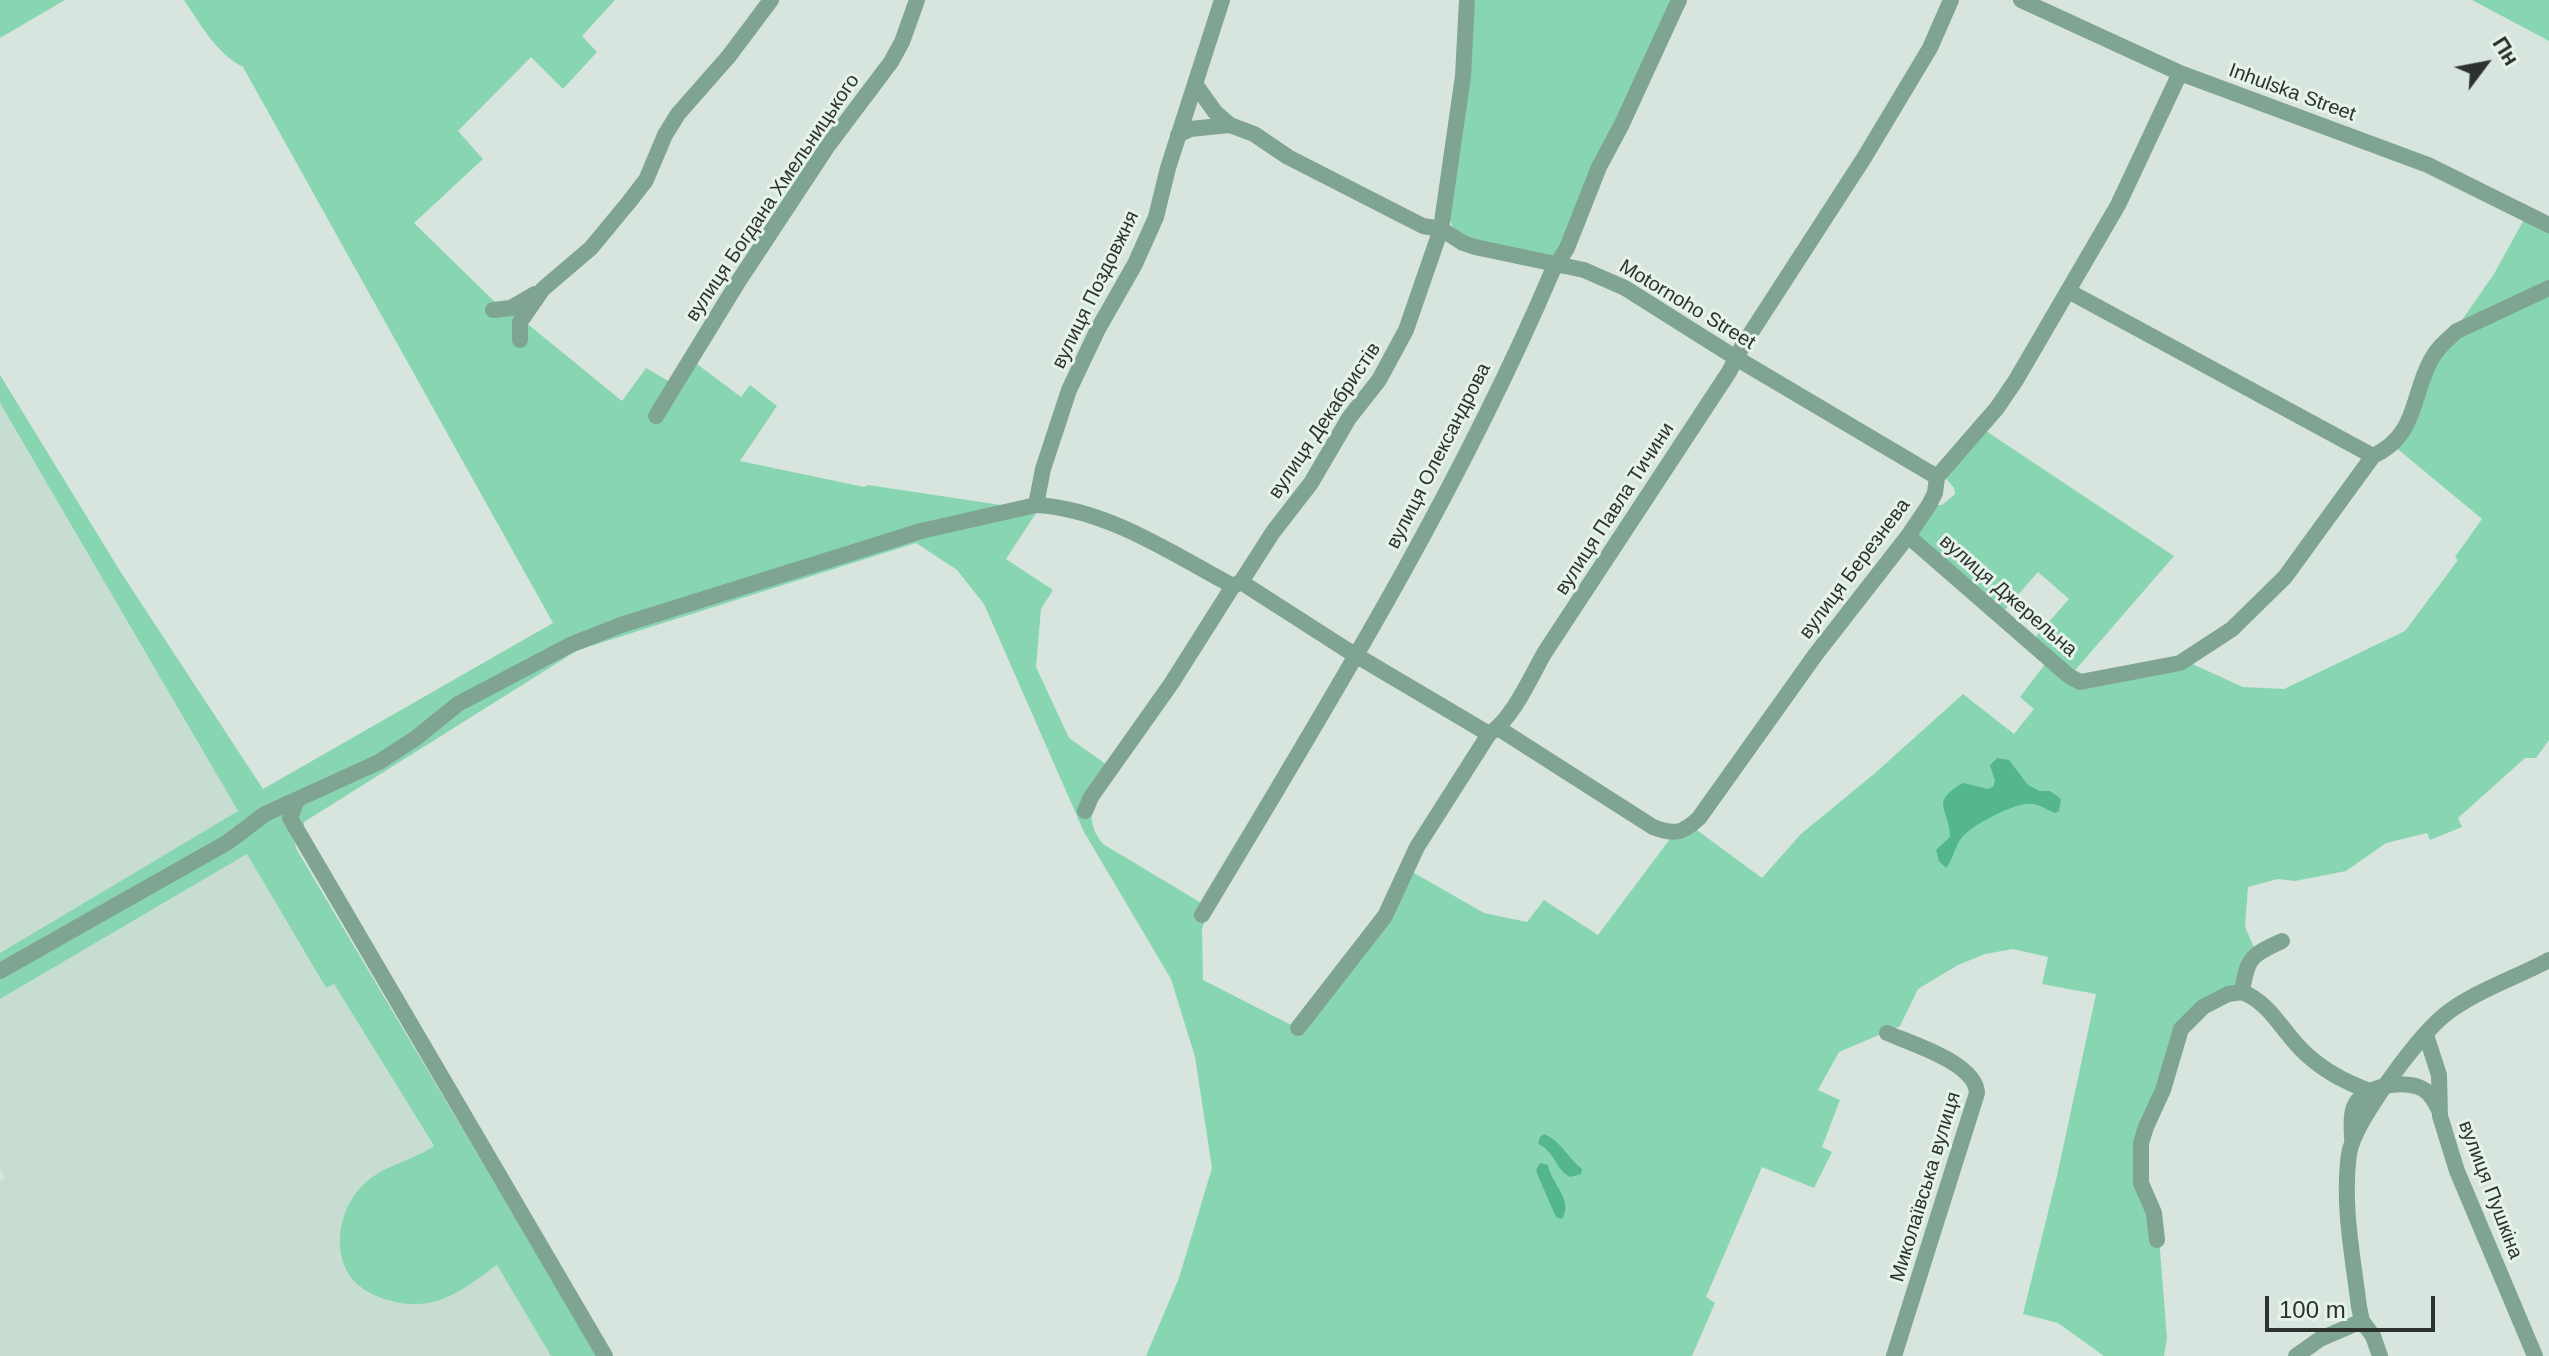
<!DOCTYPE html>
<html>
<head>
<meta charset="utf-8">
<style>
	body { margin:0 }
	#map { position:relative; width:2549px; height:1356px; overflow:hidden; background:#d8e5de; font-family:Helvetica,sans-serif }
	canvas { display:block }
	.north { position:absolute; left:2445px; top:24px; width:80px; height:80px; -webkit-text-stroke:6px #e5f3eb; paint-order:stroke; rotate:58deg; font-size:22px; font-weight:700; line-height:32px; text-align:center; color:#2d322f }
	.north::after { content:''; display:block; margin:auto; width:28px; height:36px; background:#2d322f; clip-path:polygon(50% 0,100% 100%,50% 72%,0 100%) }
	.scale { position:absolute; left:2265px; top:1296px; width:170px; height:36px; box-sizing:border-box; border:4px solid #2d322f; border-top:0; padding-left:10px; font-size:24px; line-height:28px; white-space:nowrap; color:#2d322f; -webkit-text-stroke:6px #e5f3eb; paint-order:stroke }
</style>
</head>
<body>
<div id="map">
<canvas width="2549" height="1356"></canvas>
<div class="north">Пн</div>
<div class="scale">100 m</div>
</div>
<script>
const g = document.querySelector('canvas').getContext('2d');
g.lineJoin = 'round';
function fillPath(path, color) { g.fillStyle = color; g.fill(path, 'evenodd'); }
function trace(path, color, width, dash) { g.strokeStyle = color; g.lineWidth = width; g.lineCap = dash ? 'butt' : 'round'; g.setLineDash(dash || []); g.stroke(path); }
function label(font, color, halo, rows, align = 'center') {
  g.font = font + ' Helvetica,sans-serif'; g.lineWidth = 6; g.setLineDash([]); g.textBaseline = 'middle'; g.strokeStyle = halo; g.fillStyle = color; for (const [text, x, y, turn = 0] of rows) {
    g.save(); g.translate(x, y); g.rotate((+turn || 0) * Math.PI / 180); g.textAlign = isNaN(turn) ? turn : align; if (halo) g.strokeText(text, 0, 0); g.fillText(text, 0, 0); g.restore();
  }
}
fillPath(new Path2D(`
	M 0,403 L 238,811 L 0,953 Z
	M 247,854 L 326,988 L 334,984 L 434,1147 L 419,1155 L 473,1283 L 497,1265 L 551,1356 L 0,1356 L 0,1181 L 5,1177 L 0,1168 L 0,999 Z`), '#c8ddd2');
fillPath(new Path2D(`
	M 0,0 L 65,0 L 0,38 Z
	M 184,0 L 615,0 L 582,36 L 597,52 L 563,89 L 531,57 L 458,131 L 483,159 L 414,223 L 499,306 L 509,306 L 524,321 L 622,401 L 646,368 L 677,386 L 693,361 L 741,397 L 750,385 L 777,406 L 740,461 L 864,487 L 868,485 L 1014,507 L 620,623 L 415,737 L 237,829 L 0,966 L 0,953 L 238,811 L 0,403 L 0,375 L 120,571 L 263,789 L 553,623 L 243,67 C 216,53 201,25 184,0 Z
	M 1471,0 L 1677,0 L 1554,259 L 1526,255 L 1456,233 L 1448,217 Z
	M 2473,0 L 2549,0 L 2549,41 L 2472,0 Z
	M 2526,216 L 2549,228 L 2549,740 L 2536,758 L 2525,758 L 2458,818 L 2462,827 L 2430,840 L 2427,833 L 2386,843 L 2346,871 L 2295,881 L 2278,879 L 2248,887 L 2245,927 L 2256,952 L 2234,994 L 2183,1030 L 2142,1164 L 2157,1212 L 2167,1339 L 2164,1356 L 2104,1356 L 2058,1323 L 2023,1314 L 2057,1176 L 2096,994 L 2042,984 L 2048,957 L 2013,949 L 1985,954 L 1958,965 L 1918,989 L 1900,1026 L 1839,1052 L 1818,1090 L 1840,1100 L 1822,1147 L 1832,1152 L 1814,1188 L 1762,1167 L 1706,1297 L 1715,1303 L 1692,1356 L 1146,1356 L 1179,1278 L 1212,1168 L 1195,1057 L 1171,979 L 1084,832 L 984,604 L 957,570 L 916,543 L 578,650 L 304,822 L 304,854 L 296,810 L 299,805 L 571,646 L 840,559 L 1038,510 L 1006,559 L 1053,590 L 1041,609 L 1036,667 L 1069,738 L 1110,767 C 1097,796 1080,816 1103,844 L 1203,904 L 1206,917 L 1202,929 L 1203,980 L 1301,1030 L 1409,870 L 1484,913 L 1527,922 L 1544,900 L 1598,935 L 1670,839 L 1694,828 L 1762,878 L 1801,834 L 1874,774 L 1963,694 L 2014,734 L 2034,709 L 2020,697 L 2048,660 L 2068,678 L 2188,662 L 2243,687 L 2284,689 L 2405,631 L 2458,560 L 2455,557 L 2482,519 L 2394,446 L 2455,330 L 2494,274 Z
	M 1983,429 L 2174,556 L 2071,675 L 2033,640 L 2069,599 L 2038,572 L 2002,613 L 1919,544 L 1916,529 L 1937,505 L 1942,505 L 1955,494 L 1954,488 L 1944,476 Z
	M 278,812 L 286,816 L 297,850 L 597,1356 L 551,1356 L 497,1265 C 472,1283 446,1305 414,1304 C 396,1304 371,1297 357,1284 C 329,1258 338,1208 364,1184 C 384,1165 412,1161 434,1146 L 334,984 L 326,988 L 247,854 L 0,999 L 0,975 Z`), '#87d6b1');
fillPath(new Path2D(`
	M 1997,758 L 2009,760 L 2028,785 L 2040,791 L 2050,791 L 2061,799 L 2059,811 L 2055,813 C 2045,809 2037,802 2026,804 C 2009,806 1969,826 1960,840 C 1954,849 1953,860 1946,868 L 1939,861 L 1936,850 L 1950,837 C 1950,808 1928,803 1963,783 L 1988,789 L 1993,787 L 1995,781 L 1990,765 Z
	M 1544,1134 C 1561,1141 1568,1158 1582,1169 L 1581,1174 L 1570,1177 C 1553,1167 1556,1152 1538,1144 L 1540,1137 Z
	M 1540,1163 L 1548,1165 C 1551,1184 1574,1200 1562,1219 L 1556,1217 L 1538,1176 L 1536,1170 Z`), '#54b68c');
trace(new Path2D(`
	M 2021,0 L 2180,73 L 2428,165 L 2549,225
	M 1195,84 L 1215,112 L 1230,125 L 1254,134 L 1288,157 L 1423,226 L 1441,229 L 1463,243 L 1475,247 L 1584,270 L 1625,288 L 1736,358 L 1937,477
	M 1178,135 L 1190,129 L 1230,125
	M 2070,292 L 2373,456
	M 493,310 L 511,308 L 535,294
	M 520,340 L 520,322 L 543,289 L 591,248 L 629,202 L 646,180 L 665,135 L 678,114 L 729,56 L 771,0
	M 656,416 L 738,282 L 827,147 L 891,62 L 902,42 L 917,0
	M 1036,505 L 1043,469 L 1069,390 L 1098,329 L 1135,264 L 1156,217 L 1168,168 L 1222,0
	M 1908,536 L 2069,676 L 2080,682 L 2180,663 L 2232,629 L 2285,577 L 2373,456 C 2418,435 2411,396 2431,360 C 2437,348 2447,340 2457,331 L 2549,288
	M 1241,582 L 1347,650 L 1489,734
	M 1498,728 L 1653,827 C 1674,835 1682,834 1699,818 L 1816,654 L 1908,536 L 1929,505 L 1935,493 L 1937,477 L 1997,408 L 2016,380 L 2118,205 L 2180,73
	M 300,798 L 296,802 L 290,818 L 605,1356
	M 1085,811 L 1091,797 L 1171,684 L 1233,586 L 1241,582 L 1273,532 L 1311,483 L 1349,418 L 1379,380 L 1406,330 L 1441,229 L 1463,76 L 1467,0
	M 1202,915 C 1327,706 1456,497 1552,272 L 1567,248 L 1599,167 L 1621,126 L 1679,0
	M 0,971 L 228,842 L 265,814 L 379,762 L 416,738 L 458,704 L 570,645 L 621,625 L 921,531 L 1036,505 C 1107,509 1171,553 1233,586
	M 2242,992 C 2271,1003 2283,1033 2305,1053 C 2323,1070 2347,1083 2370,1091
	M 1298,1028 L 1385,916 L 1417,847 L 1489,734 C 1513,719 1531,676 1545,652 L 1729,372 L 1743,345 L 1864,158 L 1930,48 L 1951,0
	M 1887,1033 C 1912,1044 1976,1063 1977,1093 L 1894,1356
	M 2426,1035 L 2439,1075 L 2440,1116 L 2457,1171 L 2535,1356
	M 2352,1139 C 2352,1129 2350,1117 2354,1107 C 2363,1085 2405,1079 2423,1089 C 2431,1094 2435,1102 2439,1110
	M 2157,1240 L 2154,1213 L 2141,1183 L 2141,1143 L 2146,1127 L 2163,1090 L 2181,1029 L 2203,1007 L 2228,994 L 2242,992 C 2247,958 2251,955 2282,941
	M 2296,1356 L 2320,1339 L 2362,1321
	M 2380,1356 L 2373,1336 L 2362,1321 L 2359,1307 C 2353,1257 2342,1205 2349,1154 C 2354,1122 2416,1040 2441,1018 C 2469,993 2516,978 2549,960`), '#7fa592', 16);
label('20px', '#2d322f', '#e5f3eb', [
	["Inhulska Street",2292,93,20],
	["вулиця Богдана Хмельницького",773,198,-56],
	["вулиця Поздовжня",1096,290,-64],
	["Motornoho Street",1687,305,31],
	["вулиця Декабристів",1325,421,-56],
	["вулиця Олександрова",1439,456,-63],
	["вулиця Павла Тичини",1615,509,-57],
	["вулиця Березнева",1855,569,-53],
	["вулиця Джерельна",2008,596,41],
	["Миколаївська вулиця",1926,1187,-73],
	["вулиця Пушкіна",2490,1190,69]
]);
</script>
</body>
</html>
